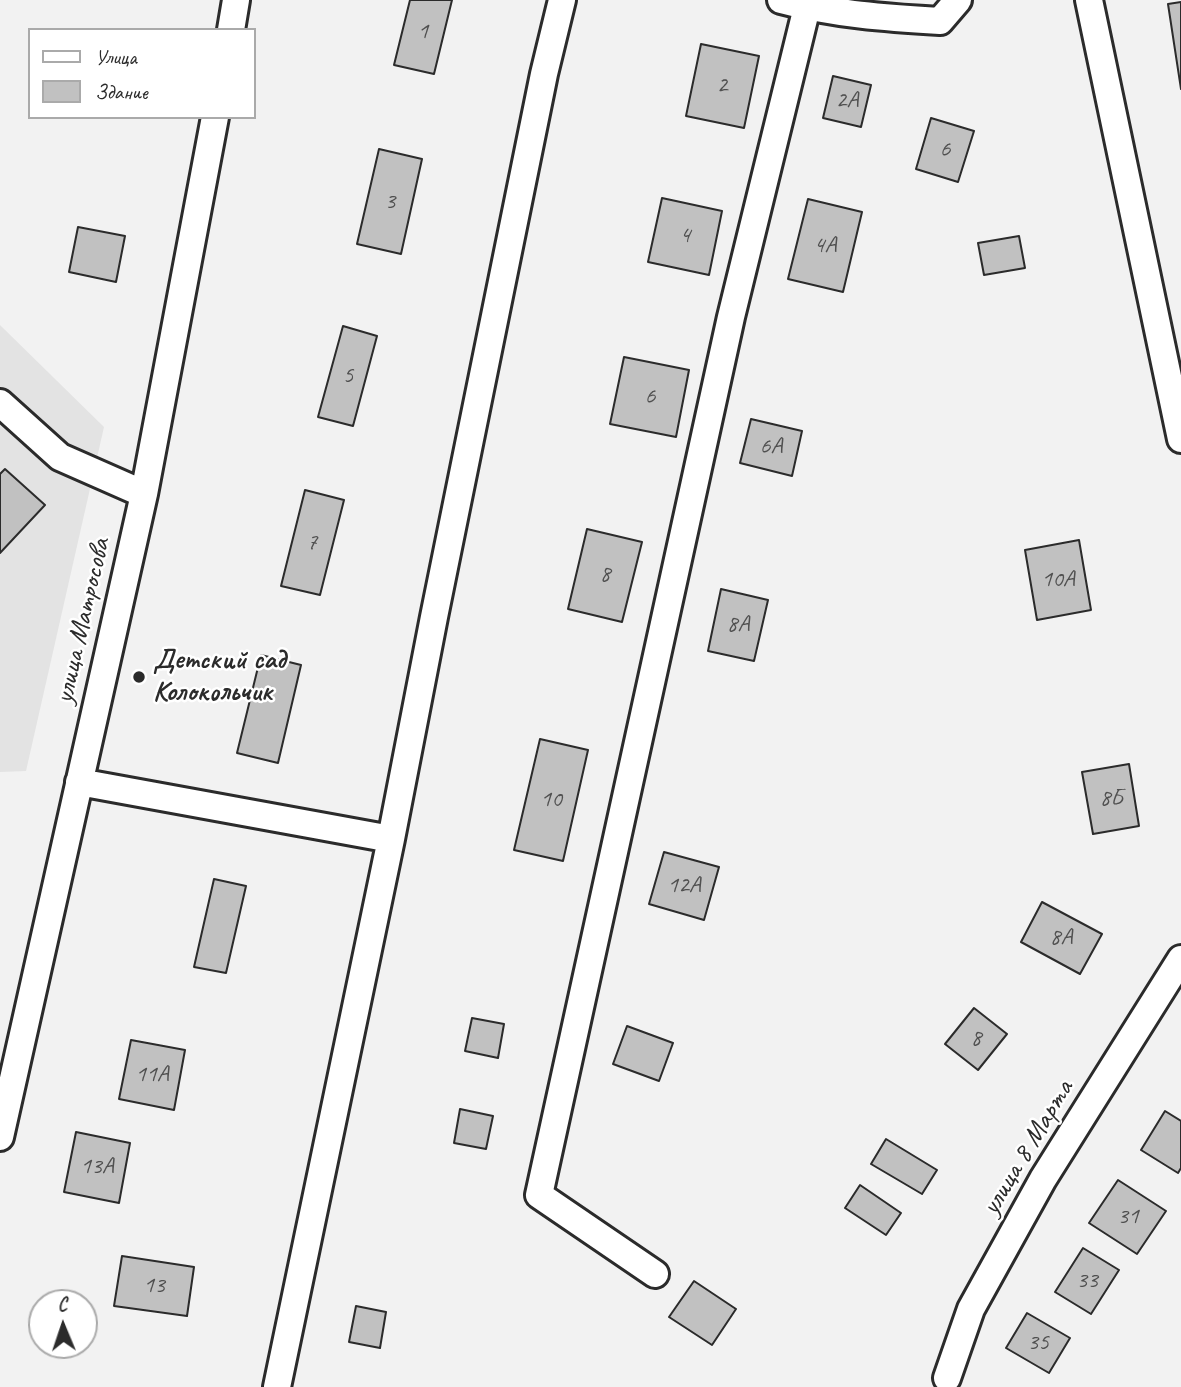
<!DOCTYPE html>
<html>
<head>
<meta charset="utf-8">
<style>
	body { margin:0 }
	#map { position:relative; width:1181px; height:1387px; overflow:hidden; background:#f2f2f2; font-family:Caveat,sans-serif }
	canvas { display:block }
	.legend { position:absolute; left:28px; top:28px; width:228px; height:91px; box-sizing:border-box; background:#fff; border:2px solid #aaa; margin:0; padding:9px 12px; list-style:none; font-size:21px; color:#2b2b2b }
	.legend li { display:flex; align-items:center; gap:14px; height:35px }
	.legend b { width:35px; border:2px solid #aaa }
	.north { position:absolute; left:28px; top:1289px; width:70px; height:70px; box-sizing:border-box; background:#fff; border:2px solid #aaa; border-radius:50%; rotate:358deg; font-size:19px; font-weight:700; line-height:28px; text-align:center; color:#2b2b2b }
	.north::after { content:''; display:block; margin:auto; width:24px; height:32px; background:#2b2b2b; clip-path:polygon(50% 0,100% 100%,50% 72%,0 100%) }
</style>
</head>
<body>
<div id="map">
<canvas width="1181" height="1387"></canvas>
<ul class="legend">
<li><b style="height:9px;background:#fff"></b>Улица</li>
<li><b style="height:19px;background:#c1c1c1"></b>Здание</li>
</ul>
<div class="north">С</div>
</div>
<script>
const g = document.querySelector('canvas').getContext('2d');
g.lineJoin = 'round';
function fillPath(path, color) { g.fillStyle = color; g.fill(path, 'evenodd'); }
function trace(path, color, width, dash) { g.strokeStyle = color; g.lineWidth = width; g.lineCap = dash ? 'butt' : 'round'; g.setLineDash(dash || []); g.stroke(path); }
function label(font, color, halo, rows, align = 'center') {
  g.font = font + ' Caveat,sans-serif'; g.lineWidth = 5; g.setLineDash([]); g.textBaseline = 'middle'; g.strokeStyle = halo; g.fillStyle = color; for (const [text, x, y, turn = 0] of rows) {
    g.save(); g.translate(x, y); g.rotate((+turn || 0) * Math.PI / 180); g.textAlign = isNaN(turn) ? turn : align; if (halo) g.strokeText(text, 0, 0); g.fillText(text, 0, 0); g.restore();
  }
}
fillPath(new Path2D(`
	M 0,325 L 104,427 L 26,771 L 0,772 Z`), '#e3e3e3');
const building = new Path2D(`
	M 410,0 L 452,0 L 434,74 L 394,65 Z
	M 1181,2 L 1181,89 L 1168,4 Z
	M 701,44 L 759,56 L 744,128 L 686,116 Z
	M 833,76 L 871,85 L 861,127 L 823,118 Z
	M 931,118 L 974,131 L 958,182 L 916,169 Z
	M 379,149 L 422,159 L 401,254 L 357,244 Z
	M 662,198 L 722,211 L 709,275 L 648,262 Z
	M 808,199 L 862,212 L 843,292 L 788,279 Z
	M 78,227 L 125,236 L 116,282 L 69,272 Z
	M 1019,236 L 1025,268 L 984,275 L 978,243 Z
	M 343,326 L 377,336 L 353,426 L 318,417 Z
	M 624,357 L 689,370 L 676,437 L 610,424 Z
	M 751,419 L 802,431 L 792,476 L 740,463 Z
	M 5,469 L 45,505 L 0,553 L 0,474 Z
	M 305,490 L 344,500 L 320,595 L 281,586 Z
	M 587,529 L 642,542 L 622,622 L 568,609 Z
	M 1079,540 L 1091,610 L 1037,620 L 1025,550 Z
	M 721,589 L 768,600 L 754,661 L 708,651 Z
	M 261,655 L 301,665 L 278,763 L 237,753 Z
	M 540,739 L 588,750 L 563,861 L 514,850 Z
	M 1129,764 L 1139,826 L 1093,834 L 1082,772 Z
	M 664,852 L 719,867 L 704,920 L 649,904 Z
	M 214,879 L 246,886 L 226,973 L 194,967 Z
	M 1042,902 L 1102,934 L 1080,974 L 1021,942 Z
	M 974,1008 L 1007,1034 L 978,1070 L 945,1044 Z
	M 472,1018 L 504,1024 L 498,1058 L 465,1051 Z
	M 627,1026 L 673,1043 L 659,1081 L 613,1064 Z
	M 131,1040 L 185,1050 L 174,1110 L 119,1099 Z
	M 460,1109 L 493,1116 L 486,1149 L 454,1143 Z
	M 1165,1111 L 1181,1121 L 1181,1168 L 1178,1173 L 1141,1150 Z
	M 76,1132 L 130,1143 L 119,1203 L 64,1192 Z
	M 886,1139 L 937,1170 L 922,1194 L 871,1164 Z
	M 1118,1180 L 1166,1211 L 1137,1254 L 1089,1223 Z
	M 860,1185 L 901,1213 L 886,1235 L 845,1208 Z
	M 1083,1248 L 1119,1270 L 1091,1314 L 1055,1292 Z
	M 122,1256 L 194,1267 L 187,1316 L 114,1306 Z
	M 694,1281 L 736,1309 L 712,1345 L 669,1317 Z
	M 356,1306 L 386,1312 L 380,1348 L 349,1342 Z
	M 1027,1313 L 1070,1338 L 1049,1373 L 1006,1348 Z`);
fillPath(building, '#c1c1c1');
trace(building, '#2b2b2b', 2);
const minor = new Path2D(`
	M 781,0 C 833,14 887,18 940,21 L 958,0
	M 1089,0 L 1181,439
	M 231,30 L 236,0
	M 0,403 L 60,457 L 144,494
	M 79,782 L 391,839
	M 0,1137 L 144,494 L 215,117
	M 655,1274 L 539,1195 L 731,317 L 807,7
	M 947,1378 L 971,1309 L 1043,1179 L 1181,959
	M 277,1387 L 391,839 L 434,617 L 544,74 L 562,0`);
trace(minor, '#2b2b2b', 32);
trace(minor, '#fff', 26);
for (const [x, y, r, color] of [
	[139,677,7,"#2b2b2b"]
]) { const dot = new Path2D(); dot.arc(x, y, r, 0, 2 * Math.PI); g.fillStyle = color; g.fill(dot); trace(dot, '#fff', 2.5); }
label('24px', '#505050', null, [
	["1",423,32],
	["2",722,86],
	["2А",847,101],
	["6",945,150],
	["3",390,202],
	["4",685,236],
	["4А",825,246],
	["5",348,376],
	["6",650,397],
	["6А",771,447],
	["7",312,543],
	["8",605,575],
	["10А",1058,580],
	["8А",738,625],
	["8Б",1111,799],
	["10",551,800],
	["12А",684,886],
	["8А",1061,938],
	["8",976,1039],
	["11А",152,1075],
	["13А",97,1167],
	["31",1128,1217],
	["33",1087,1281],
	["13",154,1286],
	["35",1038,1343]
]);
label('28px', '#2b2b2b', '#fff', [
	["улица Матросова",83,621,-77],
	["улица 8 Марта",1028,1148,-59]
]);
label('bold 28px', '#2b2b2b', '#fff', [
	["Детский сад",153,661],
	["Колокольчик",153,693]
], 'left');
</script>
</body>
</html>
